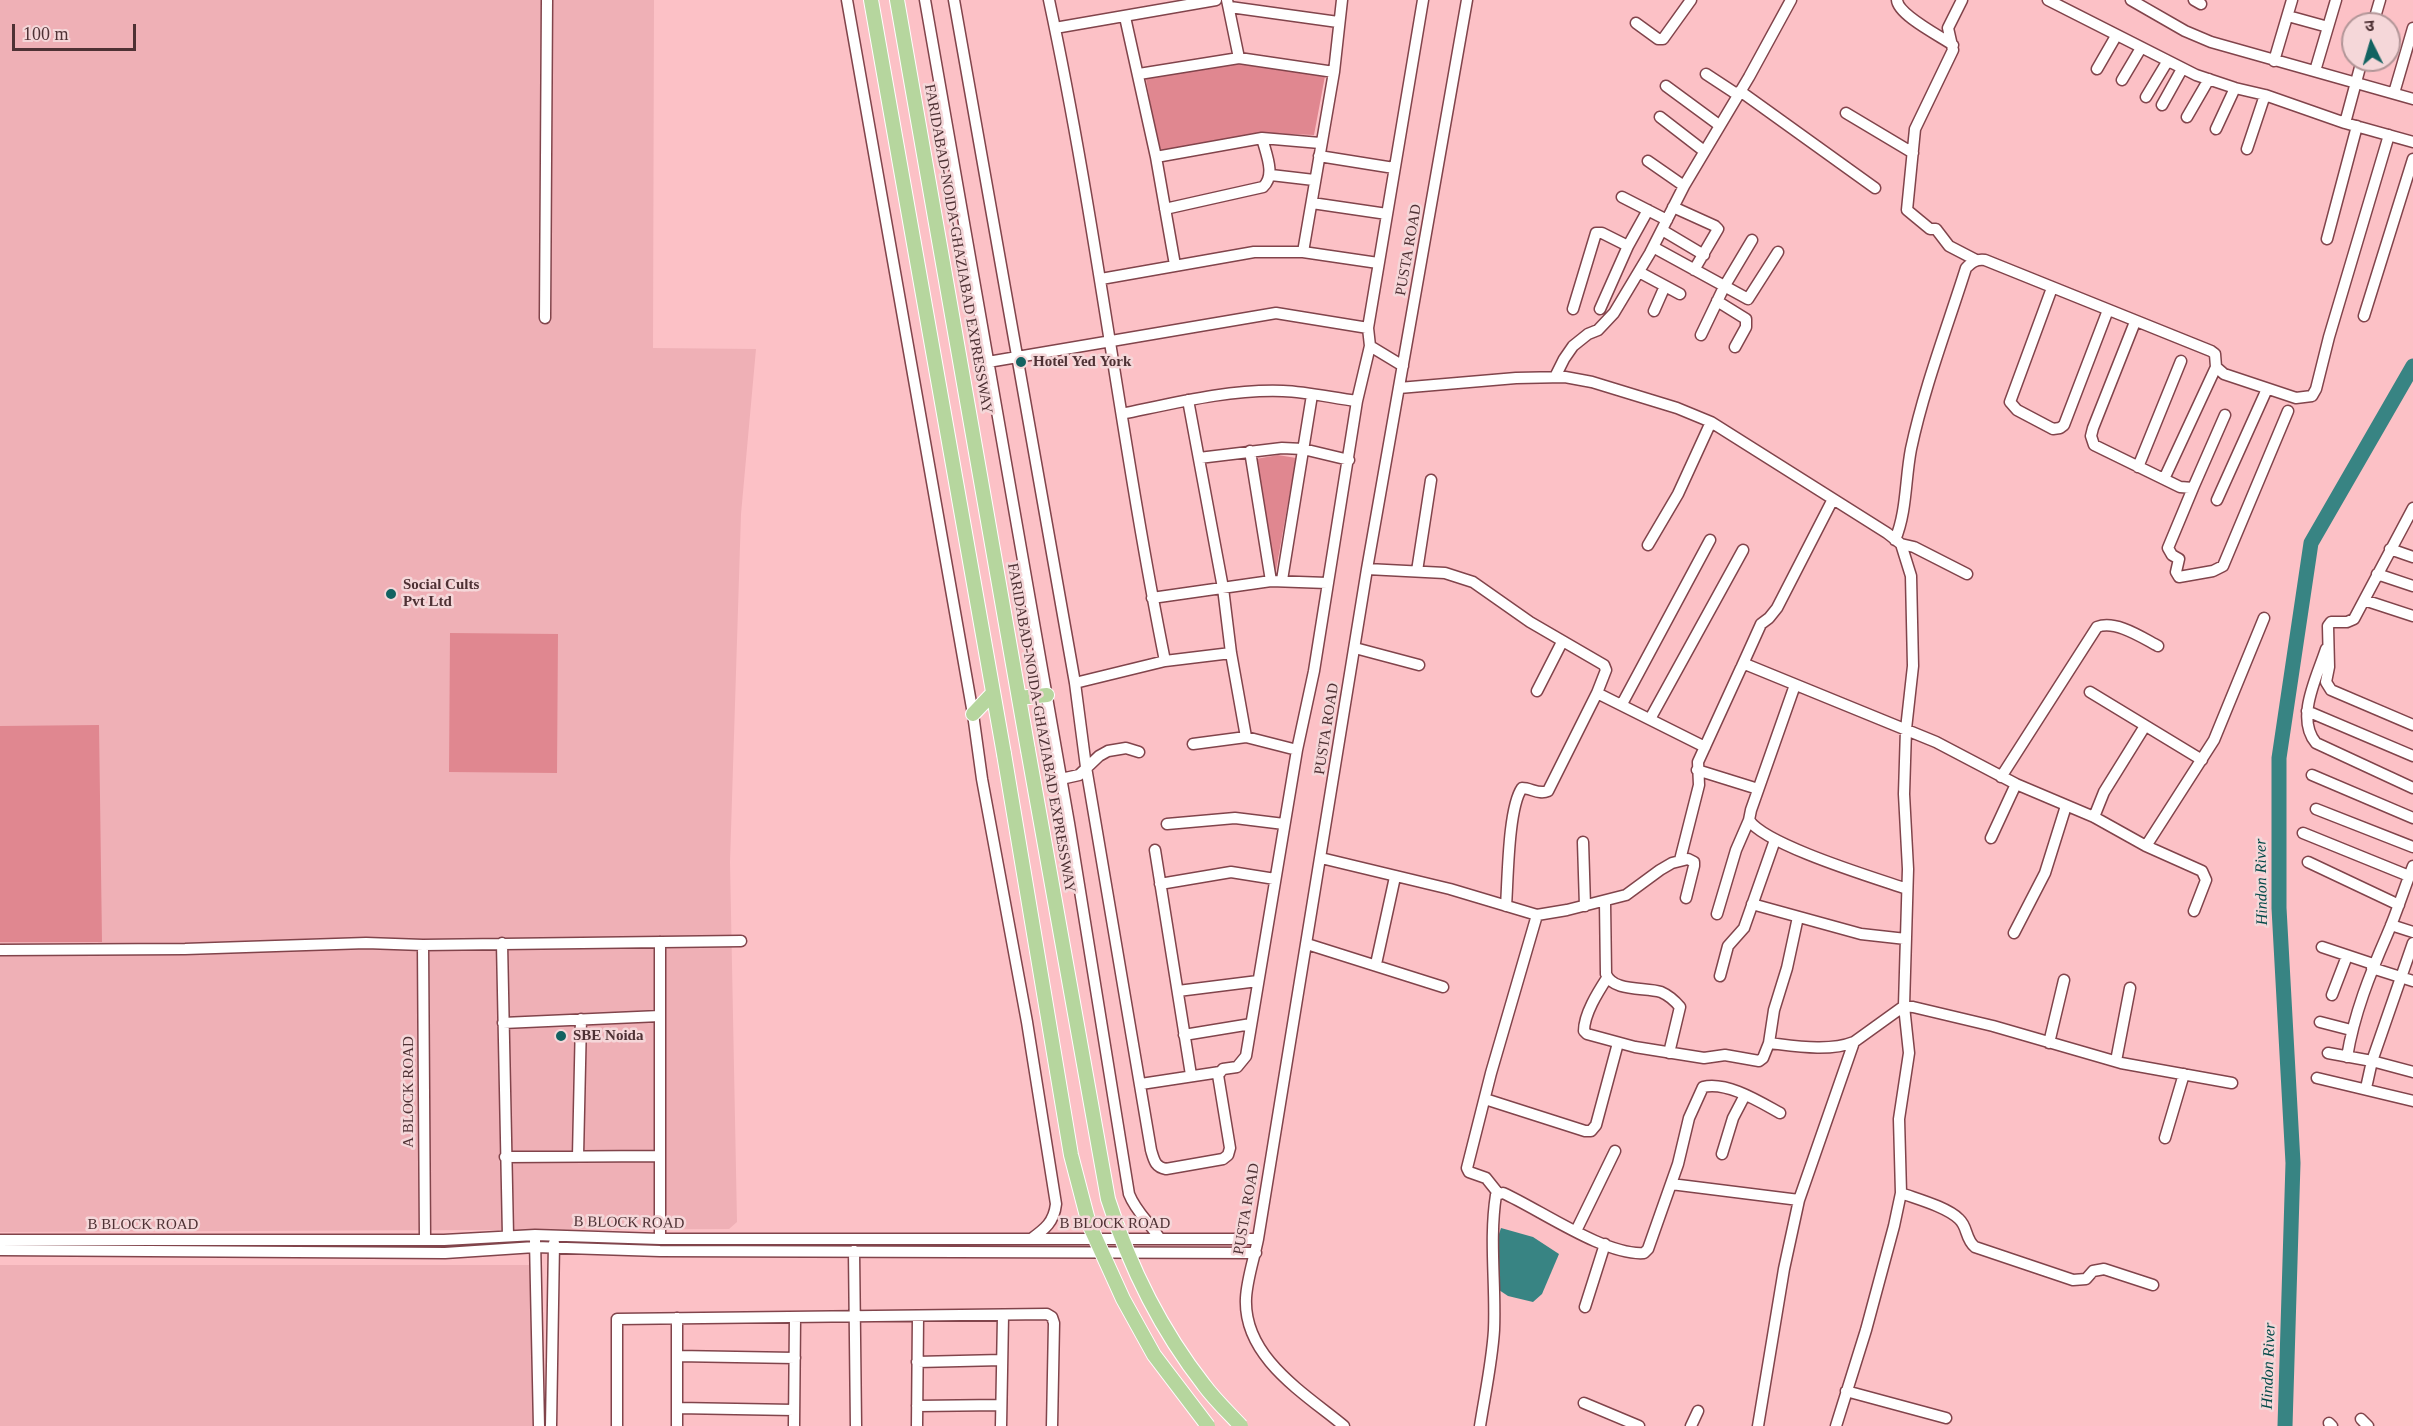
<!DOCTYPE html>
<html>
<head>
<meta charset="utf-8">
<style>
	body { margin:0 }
	#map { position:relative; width:2413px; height:1426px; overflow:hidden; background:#fcc1c6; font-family:"Times New Roman","Noto Sans Devanagari",serif }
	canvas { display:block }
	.north { position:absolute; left:2341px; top:12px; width:60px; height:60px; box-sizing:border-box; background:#f5d7d9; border:2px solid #b29597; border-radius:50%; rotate:355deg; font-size:16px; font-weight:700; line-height:24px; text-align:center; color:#4e3134 }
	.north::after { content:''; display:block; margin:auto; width:21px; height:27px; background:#126261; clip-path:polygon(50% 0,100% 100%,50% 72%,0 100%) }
	.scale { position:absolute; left:12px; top:24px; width:124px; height:27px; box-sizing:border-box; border:3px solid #4e3134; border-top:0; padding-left:8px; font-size:18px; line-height:21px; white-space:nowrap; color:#4e3134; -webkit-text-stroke:4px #f5d7d9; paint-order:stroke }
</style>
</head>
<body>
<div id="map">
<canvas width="2413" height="1426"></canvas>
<div class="north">उ</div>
<div class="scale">100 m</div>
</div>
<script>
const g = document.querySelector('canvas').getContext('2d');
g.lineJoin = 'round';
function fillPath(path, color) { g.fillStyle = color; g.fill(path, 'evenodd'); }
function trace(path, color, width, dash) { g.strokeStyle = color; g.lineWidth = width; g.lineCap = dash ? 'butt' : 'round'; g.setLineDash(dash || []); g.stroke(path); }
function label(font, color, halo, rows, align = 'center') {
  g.font = font + ' "Times New Roman",serif'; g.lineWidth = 5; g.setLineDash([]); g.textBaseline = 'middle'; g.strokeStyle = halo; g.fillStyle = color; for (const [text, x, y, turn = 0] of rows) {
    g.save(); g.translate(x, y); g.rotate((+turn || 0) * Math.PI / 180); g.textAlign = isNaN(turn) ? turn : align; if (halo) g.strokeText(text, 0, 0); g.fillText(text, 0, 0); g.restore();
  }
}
fillPath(new Path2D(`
	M 0,0 L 654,0 L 653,348 L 756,349 L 741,514 L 730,862 L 737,1222 L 729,1229 L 0,1232 Z
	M 0,1265 L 538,1265 L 541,1426 L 0,1426 Z`), '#efb0b6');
fillPath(new Path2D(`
	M 1243,62 L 1325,76 L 1314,135 L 1263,133 L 1159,152 L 1146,79 Z
	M 1278,455 L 1296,458 L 1275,576 L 1256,459 Z
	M 450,633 L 558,634 L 557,773 L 449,772 Z
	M 99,725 L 102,942 L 0,942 L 0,726 Z`), '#e08790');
fillPath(new Path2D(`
	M 1501,1228 L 1533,1237 L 1559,1254 L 1542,1294 L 1533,1302 L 1508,1296 L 1496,1288 L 1499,1234 Z`), '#388483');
trace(new Path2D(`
	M 2285,1426 L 2293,1163 L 2279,908 L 2279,758 L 2311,543 L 2413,366`), '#388483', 15);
const minor = new Path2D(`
	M 847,0 L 973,714 L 982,779 L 1027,1022 L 1056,1204 C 1054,1222 1045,1229 1031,1239
	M 925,0 L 1069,823 L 1129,1194 C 1136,1212 1150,1223 1160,1239
	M 954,0 L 1075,683 L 1086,767 L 1151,1150 C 1154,1160 1155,1167 1166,1169 L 1223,1159 L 1228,1155 L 1230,1148 L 1218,1075 L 1223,1069 L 1237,1067 L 1246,1056 L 1297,750 L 1314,671 L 1357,401 L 1370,346
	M 1049,0 C 1096,219 1121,442 1165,661
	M 1227,0 L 1239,58
	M 1897,0 C 1898,15 1940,36 1953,45
	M 1962,0 L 1948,28 L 1953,50 L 1915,129 L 1907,210 L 1930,229 L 1936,229 L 1949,246 L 1976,260
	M 2048,0 L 2196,75 L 2235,88 L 2265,95 L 2345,123 L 2413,142
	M 2131,0 L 2185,31 L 2211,42 L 2413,99
	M 2194,0 L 2201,4
	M 1230,7 L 1338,22
	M 2288,16 L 2328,27
	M 1125,17 L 1156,157 L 1175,265
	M 1636,23 L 1658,39 L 1663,39 L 1691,0
	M 2373,24 L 2380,0
	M 1055,28 L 1216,0
	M 2274,61 L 2292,0
	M 2097,69 L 2116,36
	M 2315,71 L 2336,0
	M 1139,74 L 1239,58 L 1334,72
	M 1706,74 L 1738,95
	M 2122,80 L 2141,48
	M 1666,86 L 1719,125
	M 1740,91 L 1875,188
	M 2394,93 L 2413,28
	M 2146,97 L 2167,62
	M 2162,105 L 2182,69
	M 1846,113 L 1913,153
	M 1660,117 L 1704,151
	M 2187,117 L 2209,79
	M 2345,123 L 2362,60
	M 2216,129 L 2235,88
	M 2247,149 L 2265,95
	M 1319,156 L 1394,168
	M 1156,157 L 1262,138 L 1320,143
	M 1648,161 L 1684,186
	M 1271,175 L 1314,180
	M 1622,197 L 1667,220
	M 1312,203 L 1387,214
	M 1673,207 L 1715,226 L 1718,229 L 1694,270
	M 1165,209 L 1263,187 C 1276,175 1266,154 1262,138
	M 1662,230 L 1704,255
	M 2327,239 L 2357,126
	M 1653,247 L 1748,299 L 1778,252
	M 1303,252 L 1334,72 L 1342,0
	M 1639,272 L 1680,294
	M 1101,279 L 1254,252 L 1303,252 L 1378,263
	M 2052,288 L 2010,402 L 2017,410 L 2053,429 L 2060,428 L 2064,425 L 2108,310
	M 1717,301 L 1746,319 L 1746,327 L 1735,347
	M 1573,309 L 1596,233 L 1602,233 L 1628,246
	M 1600,309 L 1628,246 L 1648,210
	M 1654,311 L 1665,286
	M 2364,316 L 2413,159
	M 545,318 L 547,0
	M 2135,322 L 2093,428 L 2091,436 L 2094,445 L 2180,487 L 2193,488 L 2225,415
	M 1701,335 L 1724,287 L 1752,240
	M 988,362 L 1276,313 L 1368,328
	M 1403,366 L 1370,346 L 1368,328 L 1423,0
	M 1555,377 L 1564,359 L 1573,346 L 1588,334 L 1598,330 L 1614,313 L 1650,253 L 1684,186 L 1749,77 L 1791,0
	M 1399,388 L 1516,378 L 1565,377 L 1592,382 L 1677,408 L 1711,422 L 1887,533 L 1901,544 L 1911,576 L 1913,666 L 1906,729 L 1904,794 L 1908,869 L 1904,1006 L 1909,1053 L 1899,1119 L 1901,1193 L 1894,1226 L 1866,1330 L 1836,1426
	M 1188,400 L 1223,588 L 1231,653 L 1246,737
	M 1122,414 C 1175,403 1229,389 1283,391 C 1308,392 1333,398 1357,401
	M 1250,451 L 1271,581
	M 1199,458 L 1282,448 L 1303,449 L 1349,460
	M 2138,467 L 2181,361
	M 2164,479 L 2216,367
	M 2193,488 L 2168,548 L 2172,555 L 2179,559 L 2176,572 L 2179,577 L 2213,571 L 2223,566 L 2288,411
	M 2217,500 L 2267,389
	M 2413,508 L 2354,619 L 2347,622 L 2331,622 L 2328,626 L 2329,667 L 2326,682 L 2331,690 L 2413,725
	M 1895,540 C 1907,511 1905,480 1911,449 C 1924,388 1947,328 1966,268 C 1972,262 1976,259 1985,260 L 2211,351 L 2215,354 L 2216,367 L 2224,374 L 2296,398 L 2312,396 L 2316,389 L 2329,337 L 2389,135
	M 1901,544 L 1914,547 L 1967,574
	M 1648,545 L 1678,494 L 1711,422
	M 2390,549 L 2413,557
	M 1367,569 L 1445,573 L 1473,582 L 1530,622 L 1604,665 L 1606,670 L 1597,693 L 1548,791 C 1539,795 1531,788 1522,788 C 1508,808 1508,879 1506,906
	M 1417,571 L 1431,480
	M 2377,574 L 2413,586
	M 1282,580 L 1312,395
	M 1152,598 L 1271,581 L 1327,583
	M 2364,600 L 2413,616
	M 1355,648 L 1419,665
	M 2326,649 C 2317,677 2295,718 2316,743 L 2413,788
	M 1742,666 L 1761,624 L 1769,618 L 1777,608 L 1833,499
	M 1075,683 L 1165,661 L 1231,653
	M 1795,685 L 1751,810 L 1749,820 C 1765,845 1875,878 1907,889
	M 1537,691 L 1562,642
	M 2090,692 L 2202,760
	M 1597,693 L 1705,747
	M 1622,704 L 1710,540
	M 2307,711 L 2413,756
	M 1650,719 L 1743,550
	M 1193,744 L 1246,737 L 1297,750
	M 1697,770 L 1758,789
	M 2312,775 L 2413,818
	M 2001,777 L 2097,627 C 2116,620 2141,637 2158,646
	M 1061,779 L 1079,775 L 1099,756 L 1108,751 L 1126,748 L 1139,752
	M 2316,809 L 2413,847
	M 2094,817 L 2104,792 L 2145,726
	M 1167,824 L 1235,818 L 1284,824
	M 2303,833 L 2409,876
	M 1991,838 L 2016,784
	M 1583,842 L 1585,906
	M 2146,846 L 2214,740 L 2264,618
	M 1155,850 L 1191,1075
	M 1321,858 L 1450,889 L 1537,915 L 1567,910 L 1626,895 L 1660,870 L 1672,863 L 1688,859 L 1694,862 L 1694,866 L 1686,898
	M 1680,860 L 1699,785 L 1698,762 L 1741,668 L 1745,664 L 1936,742 L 2016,784 L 2094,817 L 2146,846 L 2202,871 L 2206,880 L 2194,911
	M 2308,862 L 2399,905
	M 1160,884 L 1231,872 L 1275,879
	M 1605,902 L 1606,974 C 1613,992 1645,987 1661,992 C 1668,995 1675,1001 1680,1007 L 1669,1053
	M 1752,904 L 1861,934 L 1906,939
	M 1717,914 L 1736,850 L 1749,820
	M 2391,925 L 2413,932
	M 2014,933 L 2045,873 L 2066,806
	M 502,943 L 508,1236
	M 1307,944 L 1443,987
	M 423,945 L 425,1240
	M 2322,947 L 2373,964
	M 0,950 L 185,949 L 366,943 L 423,945 L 741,941
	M 1376,964 L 1395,877
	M 2372,968 L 2413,981
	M 1720,976 L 1728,946 L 1744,928 L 1775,840
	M 1607,978 C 1598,992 1584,1014 1584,1031 L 1587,1034 L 1635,1047 L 1704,1058 L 1725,1055 L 1759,1061 L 1763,1058 L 1769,1043 L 1774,1010 L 1787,968 L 1798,917
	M 1178,991 L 1258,981
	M 2332,995 L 2347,956
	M 2320,1022 L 2351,1030
	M 503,1023 L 660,1016
	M 1184,1035 L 1251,1024
	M 1769,1043 C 1795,1046 1829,1052 1854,1042 L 1904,1006 L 1913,1007 L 1993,1026 L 2121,1063 L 2232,1083
	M 2049,1043 L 2064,980
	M 2328,1053 L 2372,1061 L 2413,1072
	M 2347,1057 C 2354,1014 2370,974 2387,935 C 2397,912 2404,889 2413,866
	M 2116,1061 L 2130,988
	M 2317,1078 L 2413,1101
	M 1141,1084 L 1220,1072
	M 2366,1088 L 2372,1061 L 2413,943
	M 1485,1099 L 1585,1131 L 1591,1131 L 1596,1125 L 1618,1043
	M 2165,1138 L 2184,1074
	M 1722,1154 L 1733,1118 L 1745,1095
	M 578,1156 L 581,1019
	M 505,1157 L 660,1156
	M 1671,1184 L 1799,1200
	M 1498,1193 L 1486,1178 L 1469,1172 L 1467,1168 L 1491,1073 L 1537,915
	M 1901,1193 C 1917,1199 1947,1207 1959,1219 C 1968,1227 1965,1239 1975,1247 L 2073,1280 L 2086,1279 L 2093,1271 L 2104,1269 L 2153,1285
	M 1576,1231 L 1615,1151
	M 660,1239 L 660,942
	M 0,1240 L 444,1240 L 535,1235 L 660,1239 L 1258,1239
	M 535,1240 L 539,1426
	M 0,1250 L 445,1253 L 535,1247 L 660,1251 L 1256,1253
	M 854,1251 L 856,1426
	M 1585,1307 L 1605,1244
	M 677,1356 L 795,1358
	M 917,1362 L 1002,1360
	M 1846,1391 L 1946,1418
	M 1584,1403 L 1639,1426
	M 917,1406 L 1000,1405
	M 677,1408 L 794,1410
	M 2361,1419 L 2368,1426
	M 2329,1423 L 2332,1426
	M 551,1426 L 554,1243
	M 617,1426 L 617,1319 L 1047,1314 L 1052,1317 L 1054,1323 L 1052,1426
	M 677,1426 L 677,1318
	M 794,1426 L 795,1318
	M 917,1426 L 918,1317
	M 1001,1426 L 1003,1316
	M 1344,1426 C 1304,1393 1243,1357 1246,1298 C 1247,1279 1254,1259 1258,1239 L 1367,569 L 1467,0
	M 1480,1426 C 1485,1394 1492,1362 1494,1330 C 1496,1285 1489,1239 1496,1195 L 1503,1193 C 1539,1209 1605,1256 1644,1253 L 1648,1249 L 1678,1164 L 1689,1118 L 1703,1087 C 1727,1081 1760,1102 1780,1113
	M 1691,1426 L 1698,1411
	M 1758,1426 L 1784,1269 L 1799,1200 L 1854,1042`);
const major = new Path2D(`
	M 871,0 L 1004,754
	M 897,0 L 1028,750
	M 1019,698 L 1047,695
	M 973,714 L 993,693`);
trace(minor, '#81444b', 13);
trace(major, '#fff', 16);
trace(minor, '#fff', 10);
trace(major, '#b6d69e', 14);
const majorBridge = new Path2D(`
	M 1028,750 L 1108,1199 C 1129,1265 1161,1330 1204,1385 C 1215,1400 1229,1413 1241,1426
	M 1004,754 L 1071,1155 L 1089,1224 L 1123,1299 L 1154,1355 L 1208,1426`);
trace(majorBridge, '#fff', 16, []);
trace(majorBridge, '#b6d69e', 14);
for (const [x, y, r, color] of [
	[1021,362,6,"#126261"],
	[391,594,6,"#126261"],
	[561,1036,6,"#126261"]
]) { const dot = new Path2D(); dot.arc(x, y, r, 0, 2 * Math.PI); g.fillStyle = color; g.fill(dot); trace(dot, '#f5d7d9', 2); }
label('15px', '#4e3134', '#f5d7d9', [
	["FARIDABAD-NOIDA-GHAZIABAD EXPRESSWAY",958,249,80],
	["PUSTA ROAD",1409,250,-80],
	["FARIDABAD-NOIDA-GHAZIABAD EXPRESSWAY",1041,728,80],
	["PUSTA ROAD",1327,729,-81],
	["A BLOCK ROAD",409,1092,-90],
	["PUSTA ROAD",1247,1209,-80],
	["B BLOCK ROAD",629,1223,1],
	["B BLOCK ROAD",1115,1224],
	["B BLOCK ROAD",143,1225]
]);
label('bold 15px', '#4e3134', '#f5d7d9', [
	["Hotel Yed York",1033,362],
	["Social Cults",403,585],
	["Pvt Ltd",403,602],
	["SBE Noida",573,1036]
], 'left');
label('italic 16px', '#024948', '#f5d7d9', [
	["Hindon River",2262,882,-91],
	["Hindon River",2269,1366,-88]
]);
</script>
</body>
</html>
